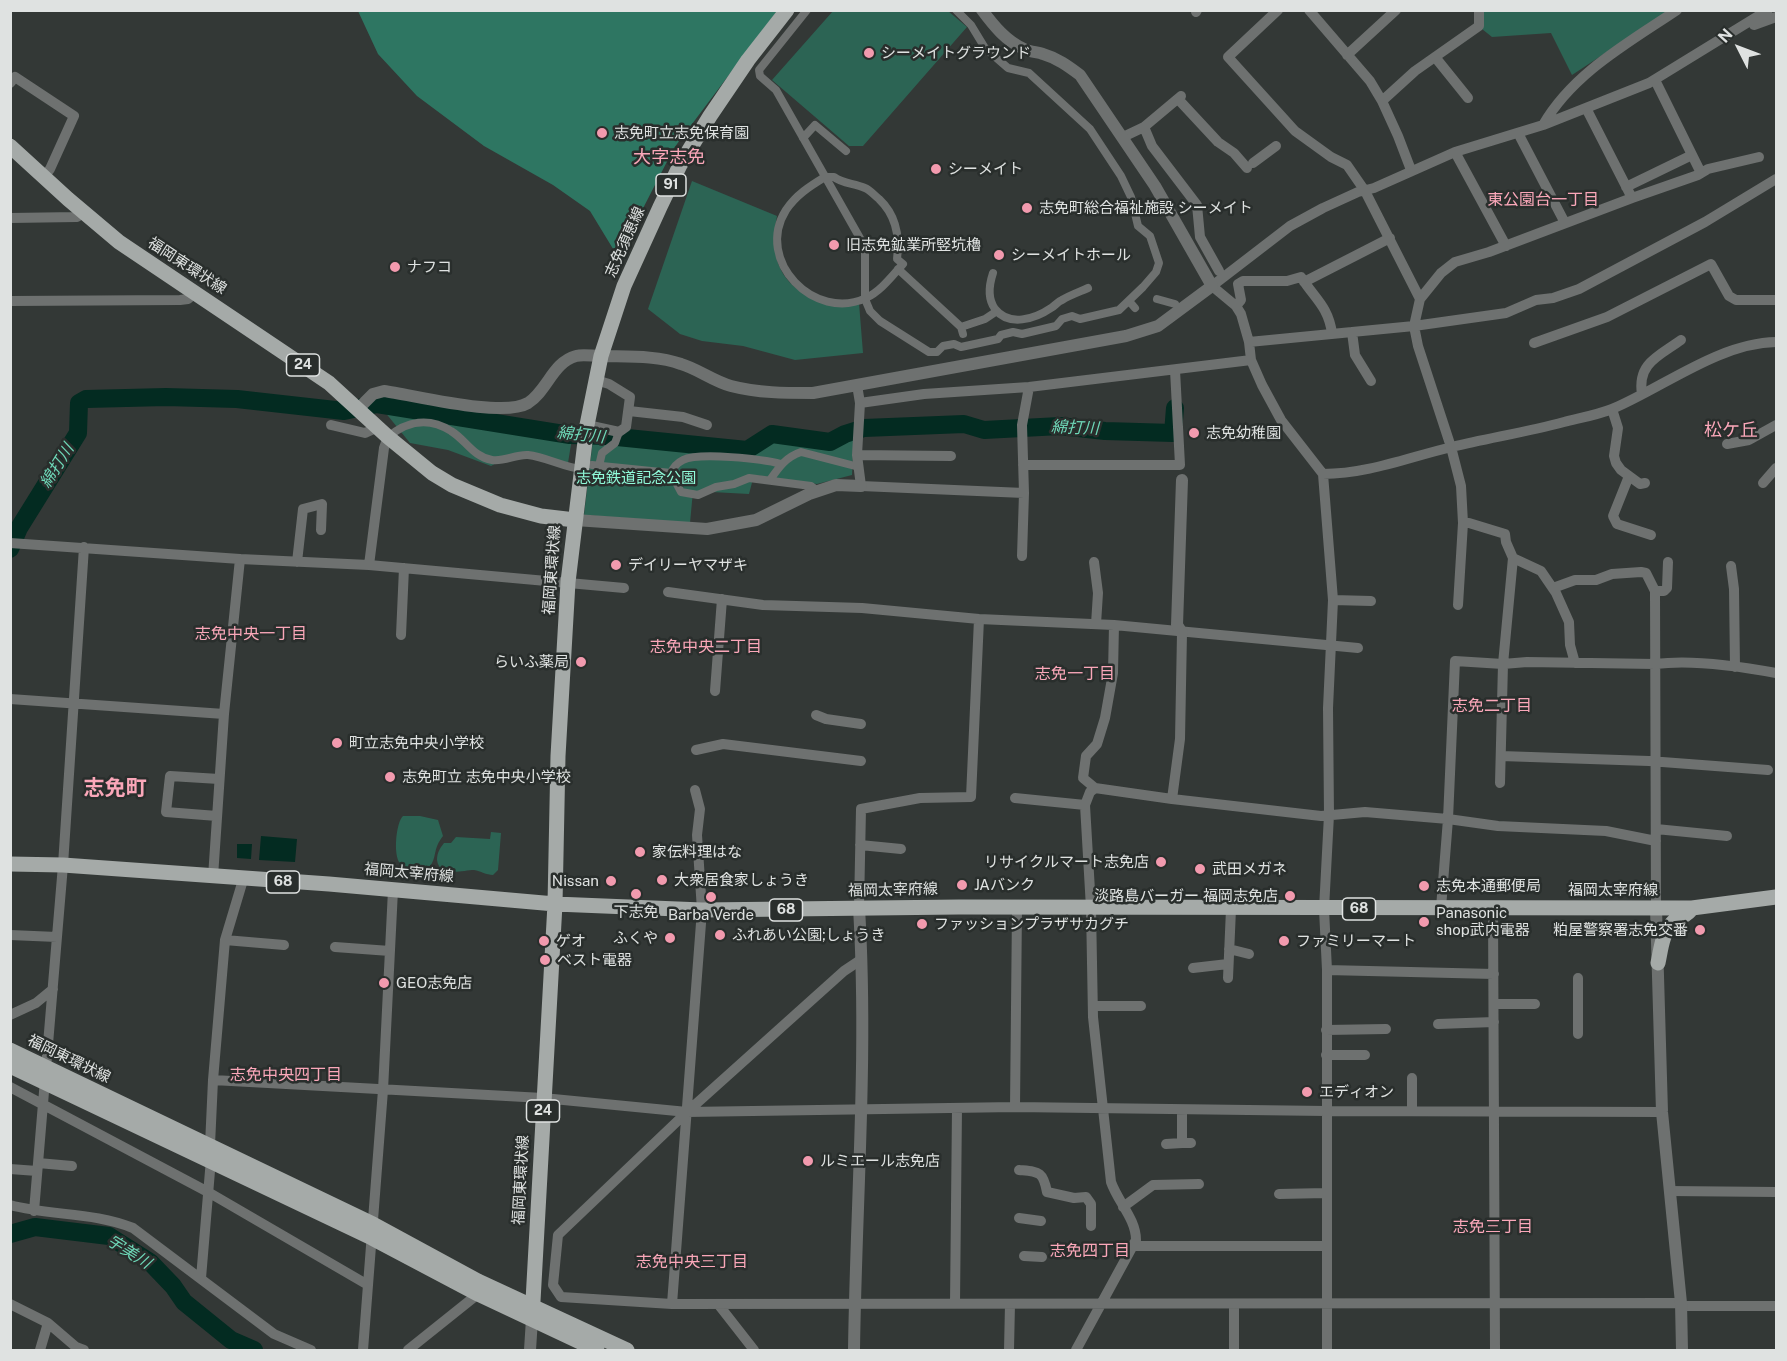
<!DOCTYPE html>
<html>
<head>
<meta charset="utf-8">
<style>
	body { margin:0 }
	#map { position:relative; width:1787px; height:1361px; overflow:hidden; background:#333836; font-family:"Public Sans",sans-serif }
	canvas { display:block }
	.frame { position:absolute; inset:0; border:12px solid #dfe2e1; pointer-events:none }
	.north { position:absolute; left:1709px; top:18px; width:60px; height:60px; -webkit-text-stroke:4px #292e2c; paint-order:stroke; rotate:312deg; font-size:16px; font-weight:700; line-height:24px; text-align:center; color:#dfe2e1 }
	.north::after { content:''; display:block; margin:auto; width:21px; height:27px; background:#dfe2e1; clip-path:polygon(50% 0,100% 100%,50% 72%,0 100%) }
</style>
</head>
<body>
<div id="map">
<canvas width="1787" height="1361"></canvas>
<div class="frame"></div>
<div class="north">N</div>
</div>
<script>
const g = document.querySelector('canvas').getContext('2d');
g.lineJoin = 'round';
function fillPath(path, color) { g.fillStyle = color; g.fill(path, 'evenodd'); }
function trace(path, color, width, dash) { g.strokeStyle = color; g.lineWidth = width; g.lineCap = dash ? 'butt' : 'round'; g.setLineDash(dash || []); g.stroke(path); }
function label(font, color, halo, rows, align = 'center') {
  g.font = font + ' "Public Sans","Noto Sans JP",sans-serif'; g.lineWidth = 5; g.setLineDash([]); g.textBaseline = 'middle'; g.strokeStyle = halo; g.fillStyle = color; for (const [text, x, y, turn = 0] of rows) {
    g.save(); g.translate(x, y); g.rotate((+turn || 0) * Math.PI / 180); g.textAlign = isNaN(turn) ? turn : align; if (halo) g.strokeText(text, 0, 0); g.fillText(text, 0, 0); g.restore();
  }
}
fillPath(new Path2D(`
	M 833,11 L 948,11 L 967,27 L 863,146 L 849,146 L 772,80 Z
	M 1481,11 L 1669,11 L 1572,75 L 1551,33 L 1492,37 L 1482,29 Z
	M 692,181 L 777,216 C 771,245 774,277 804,293 C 814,299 846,301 859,303 L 863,353 L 795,360 L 743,346 L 702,341 L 680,334 L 648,309 Z
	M 380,406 L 573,432 L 568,463 L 511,455 L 491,466 L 448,450 L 410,443 Z
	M 594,431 L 750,453 L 773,435 L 836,443 L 854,433 L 852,475 L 817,484 L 754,475 L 749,494 L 693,491 L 690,523 L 584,515 Z
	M 403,816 L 420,816 L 438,820 L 443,836 C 432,850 438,856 429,868 C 421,868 406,870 400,863 C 393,856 396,822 403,816 Z
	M 491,832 L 501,833 L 498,870 L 493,875 C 486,875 481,871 474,870 C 463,870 439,878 437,860 C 437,853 440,848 444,843 L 451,843 L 456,837 L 490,839 Z`), '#2c6454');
fillPath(new Path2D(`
	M 358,11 L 777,11 L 674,148 L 618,257 L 590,211 L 553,185 L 484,146 L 417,96 L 378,54 Z`), '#2e7662');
fillPath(new Path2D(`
	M 261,836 L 297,839 L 295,862 L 259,860 Z
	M 237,844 L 252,844 L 251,859 L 237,858 Z`), '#032b21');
trace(new Path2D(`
	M 10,549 L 19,528 L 78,433 L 79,403 L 86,399 L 166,397 L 237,399 L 344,411 L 377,404 L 570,435 L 607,436 L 747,450 L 772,434 L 830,442 L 845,434 L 864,428 L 964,424 L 984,430 L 1060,426 L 1105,431 L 1173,433 L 1175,408
	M 10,1234 L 35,1227 L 109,1236 L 150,1262 L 173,1286 L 184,1302 L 231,1340 L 254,1350`), '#032b21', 18);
trace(new Path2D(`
	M 807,10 L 759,70 L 760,76 L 776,90 L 865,247 L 865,299 L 870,311 L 880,321 L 929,352 L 937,352 L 943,346 L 954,344 L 961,347 L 998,339 L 1001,335 L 1013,332 L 1022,334 L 1056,326 L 1062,319 L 1072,316 L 1080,319 L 1119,310 L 1143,287 L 1156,272 L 1159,263 L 1150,236 L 1138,226 L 1131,197 L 1121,176 L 1090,129 L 1029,73 L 1008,68 L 985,48 L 971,25 L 956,10
	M 803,138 L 815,125 L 846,151
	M 825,177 L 834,177 C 843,184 854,183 865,188 C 870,190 874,195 879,199 C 896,215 900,236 897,259 L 903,264 C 892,276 881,291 866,298 C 815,322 754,261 786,210 C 796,195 810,186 825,177 Z
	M 898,269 L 961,327 L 963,334
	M 993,273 C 989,285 987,298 995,309 C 1009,327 1035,319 1051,308 C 1055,306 1057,302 1062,300 C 1070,295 1079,292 1088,288
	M 1157,299 L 1175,304
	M 1129,301 L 1135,308
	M 961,327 L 985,319 L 997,311
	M 388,437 C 407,421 429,417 451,431 C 466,440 473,457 492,460 C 504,462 516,454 528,455 C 546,457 563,467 581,469
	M 592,465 L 671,473 L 681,492 L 698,495 L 716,487 L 734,484 L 749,478 L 811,486 L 818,491
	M 599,466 L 602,453 L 615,443 L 619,432
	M 671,473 C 673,468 677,463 683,460 C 699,452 763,459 781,464
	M 770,480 C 779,467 786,457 801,452 L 859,467`), '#6e7170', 8);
trace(new Path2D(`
	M 1278,10 L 1228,57 L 1295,131 L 1331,157 L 1347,165 L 1365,191 L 1420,299
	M 1309,10 L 1370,81 L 1382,101 L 1398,136 L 1411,170
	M 1196,12 L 1197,10
	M 1754,25 L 1776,17
	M 1347,55 L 1396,10
	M 1435,57 L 1468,98
	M 1655,80 L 1701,173
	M 10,83 L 15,77 L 74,116 L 50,169 L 44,177
	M 1178,99 L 1218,142 L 1234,153 L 1247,168
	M 1382,101 L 1415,71 L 1479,26 L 1479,10
	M 1543,125 C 1573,73 1628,43 1677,10
	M 1144,127 L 1152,146 L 1197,205 L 1200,237 L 1219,271
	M 1518,133 L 1565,223
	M 1123,137 L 1144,127 L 1181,96
	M 1455,152 L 1506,246
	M 1253,163 L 1276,146
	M 1626,187 L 1692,155
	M 1632,198 L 1698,175 L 1708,169 L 1759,157
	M 10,218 L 77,217 L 84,213
	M 1304,282 L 1390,238
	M 10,301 L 180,300 L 188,299 L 195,293
	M 1236,306 L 1241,300 L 1238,284 L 1243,281 L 1287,281 L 1301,277 C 1315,299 1328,306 1332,333
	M 1352,332 L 1355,355 L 1371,381
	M 1249,342 L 1414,326 L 1506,313 L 1536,300 L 1553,298 L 1579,289 L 1705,222 L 1776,179
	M 1534,343 L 1607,317 L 1711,264 L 1729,296 L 1736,300 L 1776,300
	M 857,385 L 860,403 L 857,455 L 861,486 L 1024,493
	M 1642,394 C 1637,363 1659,356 1681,340
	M 860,403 L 924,394 L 1029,387 L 1251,360
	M 1612,409 L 1618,428 L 1614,456 L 1616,463 L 1621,470 L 1640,484 L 1645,483
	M 629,411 L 683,417 L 707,425
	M 331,425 L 365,433 L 378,427
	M 587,425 L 619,432 L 626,427 L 630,397 L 609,384 L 596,380
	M 1727,444 L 1749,440 L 1776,425
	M 857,455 L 951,456
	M 1023,465 L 1180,465 L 1175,370
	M 1323,474 C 1368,474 1409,457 1452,447 C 1489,438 1527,432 1564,422 C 1580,418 1597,415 1612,409 C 1664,387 1719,343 1776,342
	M 1629,476 L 1613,516 L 1617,524 L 1651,535
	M 1763,483 L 1776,468
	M 1463,523 L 1469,523 L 1505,534 L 1506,542 L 1513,558 L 1541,571 L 1556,593 L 1569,622 L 1570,645 L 1575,663
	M 10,543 L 240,559 L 369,565 L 624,588
	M 1022,556 L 1024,493 L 1022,425 L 1029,387
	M 297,562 L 303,509 L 322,504 L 321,530
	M 1094,562 L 1098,593 L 1096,624
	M 369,565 L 384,448 L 388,437
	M 1731,566 L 1734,589 L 1735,667
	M 1553,588 L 1575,580 L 1596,580 L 1612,574 L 1641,572 L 1646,573 L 1655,591 L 1656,908
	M 1655,591 L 1664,591 L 1667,588 L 1668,562
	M 668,592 L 763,605 L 862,608 L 979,619 L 1114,625 L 1358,648
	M 1333,600 L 1371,601
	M 1458,605 L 1463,523 L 1461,486 L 1451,447 L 1418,346 L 1414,326 L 1420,299 L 1441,273 L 1455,262 L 1489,252 L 1632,198 L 1586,108
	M 1114,625 L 1113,673 L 1105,718 L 1097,744 L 1086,756 L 1083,778 L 1095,788 L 1172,799 L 1321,816 L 1365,812 L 1448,819 L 1498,826 L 1606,831 L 1656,841
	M 401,635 L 404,568
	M 715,691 L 722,599
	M 10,699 L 224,714
	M 816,715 L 826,719 L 861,724
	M 696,750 L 723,744 L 861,761
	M 1501,756 L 1649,761 L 1768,770
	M 1500,783 L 1503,664 L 1513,558
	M 1015,798 L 1085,805
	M 1172,799 L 1180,739 L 1182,633
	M 217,816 L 166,812 L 170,776 L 219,779
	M 1656,829 L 1727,836
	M 860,845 L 901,849
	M 213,877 L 224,714 L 240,559
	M 859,908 L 861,809 L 920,798 L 971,797 L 979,619
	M 1441,908 L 1448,819 L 1455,661 L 1503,664 L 1527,662 L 1655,664 C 1693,659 1739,666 1776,673
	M 1493,908 L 1495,1350
	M 10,935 L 57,937
	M 225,940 L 284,945
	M 335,947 L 390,951
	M 1229,949 L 1249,954
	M 862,959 L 844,971 L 687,1112 L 558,1235 L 553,1285 L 561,1297 L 672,1304 L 1681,1303
	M 1193,968 L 1228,964
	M 1327,970 L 1494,974
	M 1228,978 L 1231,909
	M 1494,1004 L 1535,1004
	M 1093,1006 L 1141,1006
	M 10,1015 L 36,1003 L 53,989
	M 1438,1024 L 1494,1022
	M 1326,1030 L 1386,1029
	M 1578,1034 L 1578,978
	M 1326,1055 L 1365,1055
	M 1412,1078 L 1412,1111
	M 213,1080 L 543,1098 L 687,1112 L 1015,1107 L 1326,1111 L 1662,1112
	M 10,1087 L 208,1192 L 368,1285
	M 1015,1107 L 1017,908
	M 1182,1110 L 1182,1143 L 1191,1143
	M 1166,1144 L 1182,1143
	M 210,1145 L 213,1080 L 225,940 L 243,880
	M 38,1163 L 72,1166
	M 10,1169 L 37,1171
	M 1019,1170 C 1039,1172 1043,1171 1047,1192 L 1074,1198 L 1086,1197 L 1091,1204 L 1091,1226
	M 1669,1191 L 1776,1192
	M 1279,1194 L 1326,1193
	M 10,1205 C 51,1216 94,1212 133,1228 L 274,1334 L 311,1350
	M 1123,1207 L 1153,1185 L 1199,1184
	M 34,1211 L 63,865 L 84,547
	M 1019,1218 L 1041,1221
	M 1133,1246 L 1326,1246
	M 1024,1256 L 1042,1257
	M 201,1278 L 211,1159
	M 955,1303 L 957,1108
	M 10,1304 L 48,1323
	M 672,1304 L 702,910 L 697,835 L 700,809 L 695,790
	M 718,1304 L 754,1350
	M 1681,1306 L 1776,1306
	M 40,1350 L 48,1323 L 76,1347 L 84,1350
	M 363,1350 L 383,1090 L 393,890
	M 408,1350 L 478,1294
	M 1009,1350 L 1010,1304
	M 1076,1350 L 1136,1240 C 1136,1219 1118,1202 1111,1182 L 1093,1017 L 1091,908 L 1085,805 L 1090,792 L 1095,788
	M 1234,1350 L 1234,1304
	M 1327,1350 L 1327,970 L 1324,909 L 1329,815 L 1328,708 L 1333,600 L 1323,474 L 1281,420 L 1262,385 L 1251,360 L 1249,342 L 1241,314 L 1236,306 L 1212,286 L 1290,226 L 1323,208 L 1358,192 L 1374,188 L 1455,152 L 1543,125 L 1649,83 L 1768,10`), '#6e7170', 10);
trace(new Path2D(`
	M 358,409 L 373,394 L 384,391 C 414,395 503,418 528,403 C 547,391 553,362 576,356 C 583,354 592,356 599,356 C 625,357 656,355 681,364 C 698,369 713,381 731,386 C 758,393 785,393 813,393 L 1126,336 L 1158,326 L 1212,286 L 1155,186 L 1080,75 C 1068,66 1057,58 1043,54 C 1037,52 1030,52 1024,49 C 1006,41 994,26 982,10
	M 1182,480 L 1177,625 L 1182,633
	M 575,520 L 707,529 L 756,520 L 809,494 L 836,485 L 861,486
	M 1656,908 L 1662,1112 L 1681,1303 L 1682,1350
	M 530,1350 L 532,1319
	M 854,1350 C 856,1203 868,1056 859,908`), '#6e7170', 12);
trace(new Path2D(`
	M 10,146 L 68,199 L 119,242 L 329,383 L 388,437 L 432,473 L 452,485 L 500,505 L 541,516 L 575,520
	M 10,864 L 63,865 L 329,884 L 555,904 L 702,910 L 959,907 L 1692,908 L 1776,897
	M 1658,963 C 1661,949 1662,933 1673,922 C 1679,917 1688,916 1692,908
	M 10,1050 L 373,1224 L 478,1281 L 627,1350
	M 10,1066 L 372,1238 L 478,1294 L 597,1350
	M 532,1319 L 555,904 L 558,756 L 568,582 L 587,425 L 601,356 L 624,286 L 660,207 L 680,165 L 710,116 L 748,60 L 787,10`), '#a5aaa8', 15);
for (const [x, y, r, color] of [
	[869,53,6,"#f29aae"],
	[602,133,6,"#f29aae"],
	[936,169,6,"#f29aae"],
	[1027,208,6,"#f29aae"],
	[834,245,6,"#f29aae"],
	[999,255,6,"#f29aae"],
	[395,267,6,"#f29aae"],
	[1194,433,6,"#f29aae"],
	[616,565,6,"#f29aae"],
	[581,662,6,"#f29aae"],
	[337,743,6,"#f29aae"],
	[390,777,6,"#f29aae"],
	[640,852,6,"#f29aae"],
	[1161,862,6,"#f29aae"],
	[1200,869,6,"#f29aae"],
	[662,880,6,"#f29aae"],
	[611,881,6,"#f29aae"],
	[962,885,6,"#f29aae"],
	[1424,886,6,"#f29aae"],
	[636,894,6,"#f29aae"],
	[1290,896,6,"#f29aae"],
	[711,897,6,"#f29aae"],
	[1424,922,6,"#f29aae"],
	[922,924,6,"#f29aae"],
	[1700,930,6,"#f29aae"],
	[720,935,6,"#f29aae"],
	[670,938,6,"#f29aae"],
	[544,941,6,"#f29aae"],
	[1284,941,6,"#f29aae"],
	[545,960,6,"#f29aae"],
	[384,983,6,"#f29aae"],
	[1307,1092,6,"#f29aae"],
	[808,1161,6,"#f29aae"]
]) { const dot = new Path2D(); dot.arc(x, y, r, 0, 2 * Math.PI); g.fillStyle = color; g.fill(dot); trace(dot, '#292e2c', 2); }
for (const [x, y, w] of [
	[671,185,30],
	[303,365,33],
	[283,882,33],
	[1359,909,33],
	[786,910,33],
	[543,1111,33]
]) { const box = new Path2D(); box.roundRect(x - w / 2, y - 11, w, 22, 4.5); g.fillStyle = '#292e2c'; g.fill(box); trace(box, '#dfe2e1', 1.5); }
label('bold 14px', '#dfe2e1', null, [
	["91",671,185],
	["24",303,365],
	["68",283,882],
	["68",1359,909],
	["68",786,910],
	["24",543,1111]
]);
label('15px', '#dfe2e1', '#292e2c', [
	["シーメイトグラウンド",881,53],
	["志免町立志免保育園",614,133],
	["シーメイト",948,169],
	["志免町総合福祉施設 シーメイト",1039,208],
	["旧志免鉱業所竪坑櫓",846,245],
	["シーメイトホール",1011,255],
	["ナフコ",407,267],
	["志免幼稚園",1206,433],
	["デイリーヤマザキ",628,565],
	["らいふ薬局",569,662,"right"],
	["町立志免中央小学校",349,743],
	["志免町立 志免中央小学校",402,777],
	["家伝料理はな",652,852],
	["リサイクルマート志免店",1149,862,"right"],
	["武田メガネ",1212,869],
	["大衆居食家しょうき",674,880],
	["Nissan",599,881,"right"],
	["JAバンク",974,885],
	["志免本通郵便局",1436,886],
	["淡路島バーガー 福岡志免店",1278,896,"right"],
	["下志免",636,912,"center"],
	["Panasonic",1436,913],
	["shop武内電器",1436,930],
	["Barba Verde",711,915,"center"],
	["ファッションプラザサカグチ",934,924],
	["粕屋警察署志免交番",1688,930,"right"],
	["ふれあい公園;しょうき",732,935],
	["ふくや",658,938,"right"],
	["ゲオ",556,941],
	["ファミリーマート",1296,941],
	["ベスト電器",557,960],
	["GEO志免店",396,983],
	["エディオン",1319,1092],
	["ルミエール志免店",820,1161]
], 'left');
label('15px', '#dfe2e1', '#292e2c', [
	["志免須恵線",625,242,-66],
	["福岡東環状線",187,266,33],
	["福岡東環状線",552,570,-86],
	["福岡太宰府線",409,873,5],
	["福岡太宰府線",893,890,-1],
	["福岡太宰府線",1613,890],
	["福岡東環状線",69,1059,26],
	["福岡東環状線",521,1180,-87]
]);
label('15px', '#90fad9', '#292e2c', [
	["志免鉄道記念公園",636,478]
]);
label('16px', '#faa7b9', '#292e2c', [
	["東公園台一丁目",1543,200],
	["志免中央一丁目",251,634],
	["志免中央二丁目",706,647],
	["志免一丁目",1075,674],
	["志免二丁目",1492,706],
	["志免中央四丁目",286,1075],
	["志免三丁目",1493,1227],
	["志免四丁目",1090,1251],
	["志免中央三丁目",692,1262]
]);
label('italic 16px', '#6ed8b8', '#292e2c', [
	["綿打川",1075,428,2],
	["綿打川",581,435,6],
	["綿打川",57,466,-58],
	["宇美川",129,1252,32]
]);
label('18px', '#faa7b9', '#292e2c', [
	["大字志免",669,157],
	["松ケ丘",1731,430]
]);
label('bold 21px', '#faa7b9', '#292e2c', [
	["志免町",115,789]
]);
</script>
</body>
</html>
